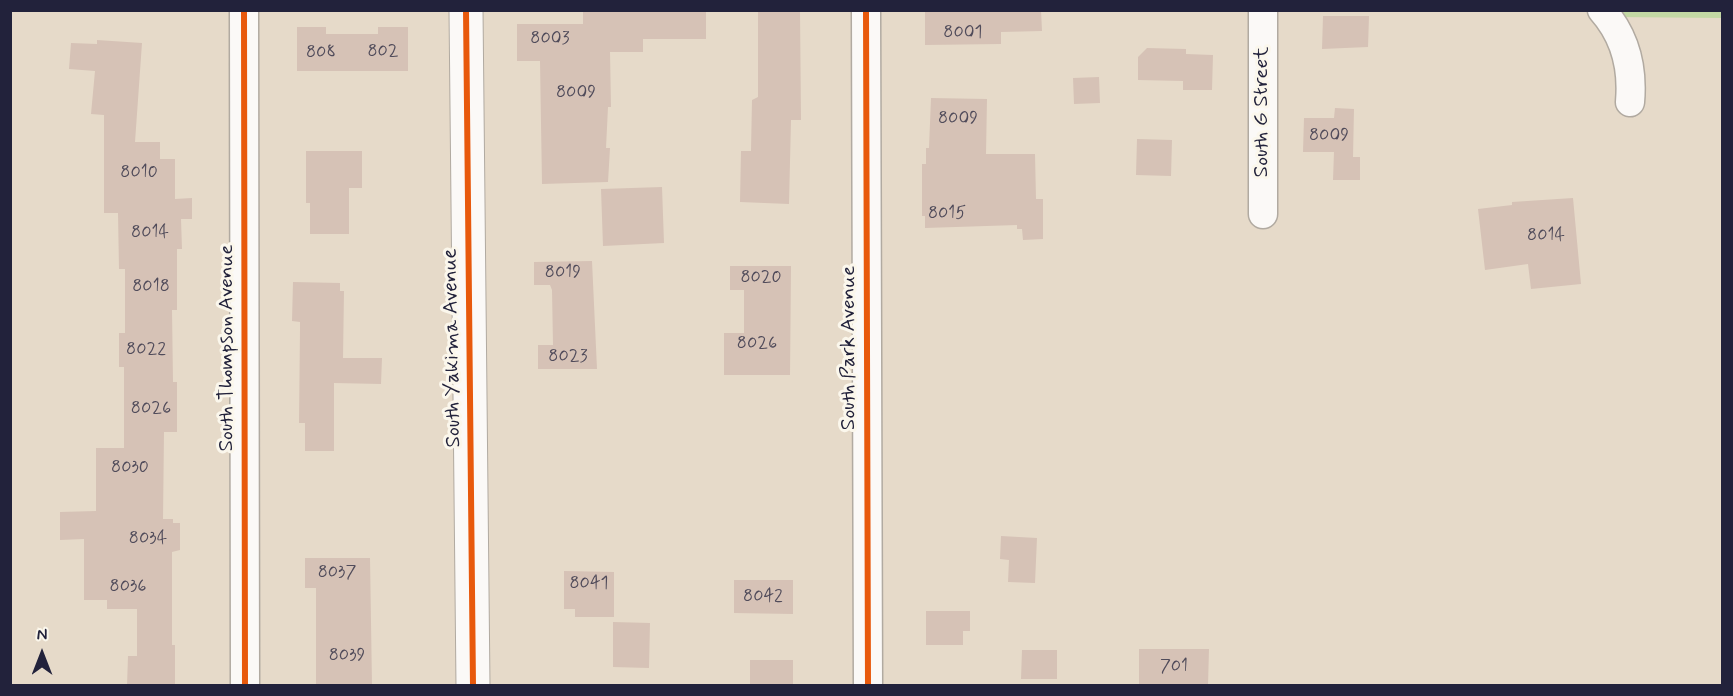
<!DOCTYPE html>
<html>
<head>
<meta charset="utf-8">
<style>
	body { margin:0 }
	#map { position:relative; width:1733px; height:696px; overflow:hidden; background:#e6dac9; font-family:Mynerve,sans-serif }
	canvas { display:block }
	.frame { position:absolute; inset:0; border:12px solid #22223b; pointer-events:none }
	.north { position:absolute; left:12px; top:624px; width:60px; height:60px; -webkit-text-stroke:4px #fbf7ec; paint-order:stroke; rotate:0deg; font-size:16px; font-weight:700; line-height:24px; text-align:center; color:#22223b }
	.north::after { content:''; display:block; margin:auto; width:21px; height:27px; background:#22223b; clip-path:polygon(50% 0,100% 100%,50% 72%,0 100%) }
</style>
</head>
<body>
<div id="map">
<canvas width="1733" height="696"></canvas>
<div class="frame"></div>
<div class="north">N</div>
</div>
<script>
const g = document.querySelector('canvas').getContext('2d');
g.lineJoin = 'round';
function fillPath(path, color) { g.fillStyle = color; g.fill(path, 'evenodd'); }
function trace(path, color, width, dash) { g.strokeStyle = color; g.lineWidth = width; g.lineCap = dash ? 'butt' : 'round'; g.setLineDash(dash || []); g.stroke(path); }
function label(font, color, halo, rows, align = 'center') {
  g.font = font + ' Mynerve,sans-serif'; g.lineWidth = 6; g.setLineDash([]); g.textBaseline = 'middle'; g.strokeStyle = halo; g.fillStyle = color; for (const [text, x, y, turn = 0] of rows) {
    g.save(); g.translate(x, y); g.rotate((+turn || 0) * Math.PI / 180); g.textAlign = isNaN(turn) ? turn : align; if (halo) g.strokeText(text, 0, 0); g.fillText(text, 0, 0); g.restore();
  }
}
fillPath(new Path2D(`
	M 1609,11 L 1722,11 L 1722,18 L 1615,17 Z`), '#c3d8a4');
fillPath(new Path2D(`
	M 583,10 L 706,10 L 706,39 L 643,39 L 643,52 L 610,52 L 611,107 L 608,107 L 606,148 L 610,148 L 608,182 L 542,184 L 540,61 L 517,61 L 517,24 L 583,24 Z
	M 925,10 L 1041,10 L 1042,31 L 1001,32 L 1001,44 L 925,45 Z
	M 758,11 L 800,11 L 801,120 L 791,120 L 789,204 L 740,202 L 741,151 L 751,151 L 752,100 L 758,97 Z
	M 1323,16 L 1369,16 L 1368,47 L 1322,49 Z
	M 297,27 L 326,27 L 326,34 L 378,34 L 378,27 L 408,27 L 408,71 L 297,71 Z
	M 97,40 L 142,43 L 135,142 L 160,142 L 160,159 L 175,159 L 175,199 L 192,198 L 192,219 L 181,219 L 182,249 L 177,249 L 177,310 L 172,310 L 173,382 L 177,382 L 177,432 L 164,432 L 163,519 L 173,519 L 173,523 L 180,523 L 180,550 L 172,552 L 172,645 L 175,645 L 175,686 L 127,686 L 128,656 L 137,656 L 137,609 L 107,609 L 107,600 L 84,600 L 84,539 L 60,540 L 60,512 L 96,511 L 96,448 L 124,448 L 124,367 L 119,367 L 119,333 L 125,333 L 125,269 L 119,269 L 118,213 L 104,213 L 104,115 L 91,114 L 95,71 L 69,69 L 71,43 L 97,44 Z
	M 1147,48 L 1186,49 L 1186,54 L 1213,55 L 1212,90 L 1183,90 L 1183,81 L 1138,80 L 1138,57 Z
	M 1099,77 L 1100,103 L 1074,104 L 1073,78 Z
	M 931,98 L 987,99 L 986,154 L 1035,154 L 1036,199 L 1043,199 L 1043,239 L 1023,240 L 1022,229 L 1017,229 L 1017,225 L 925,228 L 925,216 L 922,216 L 922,164 L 926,164 L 926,148 L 929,148 Z
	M 1335,108 L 1354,109 L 1353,157 L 1360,157 L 1360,180 L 1333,180 L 1334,152 L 1303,152 L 1304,118 L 1334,118 Z
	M 1137,139 L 1172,140 L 1171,176 L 1136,175 Z
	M 306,151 L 362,151 L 362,188 L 349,188 L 349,234 L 310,234 L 310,203 L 306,203 Z
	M 662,187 L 664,243 L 603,246 L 601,189 Z
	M 1573,198 L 1581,284 L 1531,289 L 1528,264 L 1485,270 L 1478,209 L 1512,205 L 1512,202 Z
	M 592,261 L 597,369 L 538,369 L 538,345 L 553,345 L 552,290 L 550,285 L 534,285 L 534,262 Z
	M 730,266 L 791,266 L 790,375 L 724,375 L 724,333 L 744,333 L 744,290 L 730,290 Z
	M 293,282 L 340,283 L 340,291 L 344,291 L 343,358 L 382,358 L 381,384 L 334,383 L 334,451 L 305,451 L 305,423 L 299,423 L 300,330 L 300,322 L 292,321 Z
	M 1001,536 L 1037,538 L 1035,583 L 1008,582 L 1009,560 L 1000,559 Z
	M 305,558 L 370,558 L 372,686 L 316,686 L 316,588 L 305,588 Z
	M 564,571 L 614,572 L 614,617 L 575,617 L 575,609 L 564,609 Z
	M 734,580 L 793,580 L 793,614 L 734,613 Z
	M 926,611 L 970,611 L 970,631 L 963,631 L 963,645 L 926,645 Z
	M 613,622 L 650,623 L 649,668 L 613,667 Z
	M 1139,649 L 1209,649 L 1208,685 L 1139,686 Z
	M 1022,650 L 1057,650 L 1057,679 L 1021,679 Z
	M 750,660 L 793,660 L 793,686 L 750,686 Z`), '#d6c2b6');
const street = new Path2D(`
	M 244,10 L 245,686
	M 866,10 L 868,686
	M 1602,10 C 1626,37 1633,68 1630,102
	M 1263,214 L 1263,10`);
const secondary = new Path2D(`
	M 466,10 L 473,686`);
trace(street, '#b1aaa1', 31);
trace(secondary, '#b1aaa1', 35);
trace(street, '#fbf9f7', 28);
trace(secondary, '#fbf9f7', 33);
trace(new Path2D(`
	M 244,10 L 245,686
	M 466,10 L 473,686
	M 866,10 L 868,686`), '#e8590c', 6);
label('18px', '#504b5a', null, [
	["8001",963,33],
	["8003",550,39],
	["802",383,52],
	["808",321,53],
	["8009",576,93],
	["8009",958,119],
	["8009",1329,136],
	["8010",139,173],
	["8015",947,214],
	["8014",150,233],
	["8014",1546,236],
	["8019",563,273],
	["8020",761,278],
	["8018",151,287],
	["8026",757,344],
	["8022",146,350],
	["8023",568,357],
	["8026",151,409],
	["8030",130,468],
	["8034",148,539],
	["8037",337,573],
	["8041",589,584],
	["8036",128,587],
	["8042",763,597],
	["8039",347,656],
	["701",1174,667]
]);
label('21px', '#22223b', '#fbf7ec', [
	["South G Street",1263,112,-90],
	["South Thompson Avenue",228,348,-90],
	["South Yakima Avenue",453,348,-91],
	["South Park Avenue",850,348,-90]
]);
</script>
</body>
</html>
